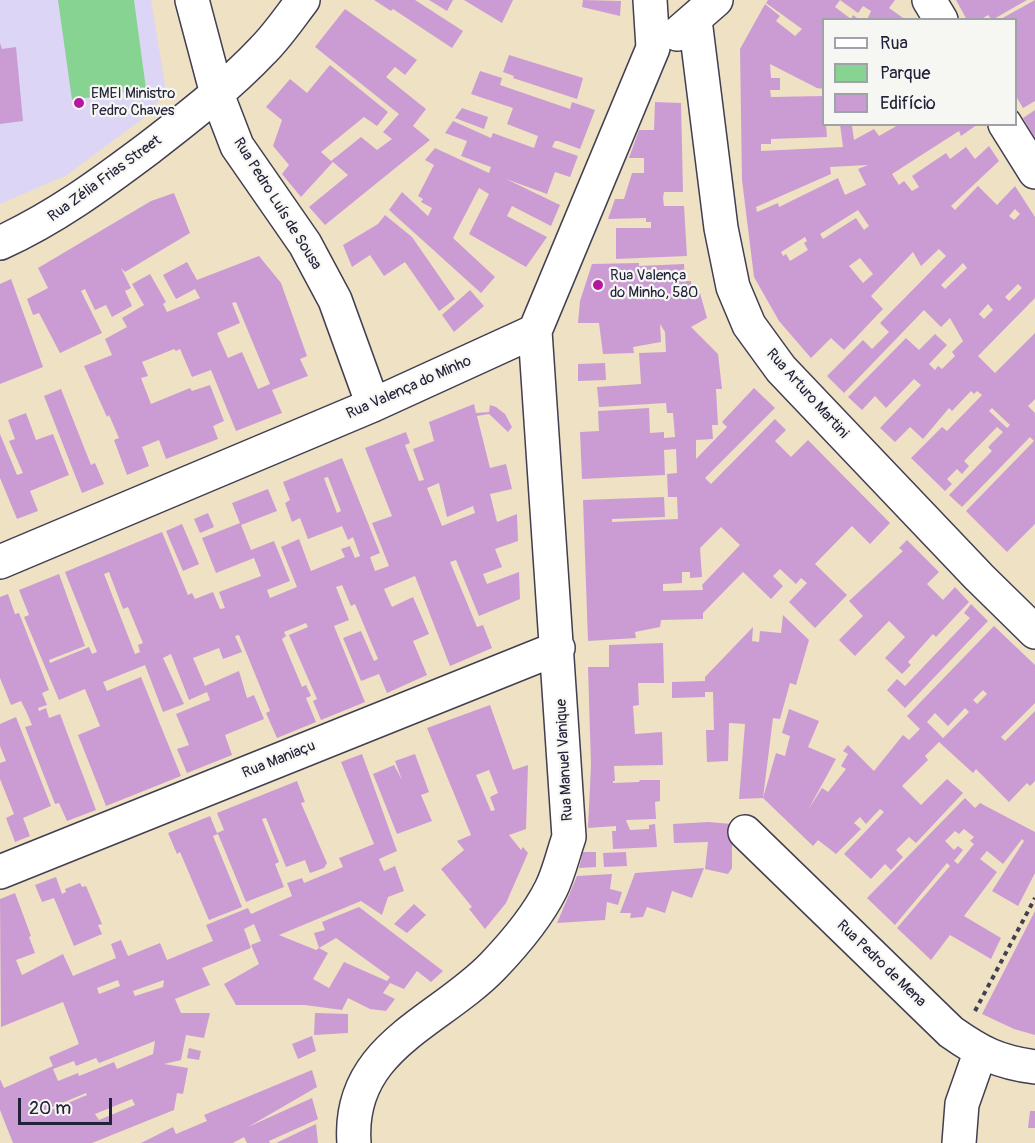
<!DOCTYPE html>
<html>
<head>
<meta charset="utf-8">
<style>
	body { margin:0 }
	#map { position:relative; width:1035px; height:1143px; overflow:hidden; background:#efe1c4; font-family:Pangolin,sans-serif }
	canvas { display:block }
	.legend { position:absolute; left:822px; top:18px; width:195px; height:108px; box-sizing:border-box; background:#f6f6f2; border:2px solid #a1a1a9; margin:0; padding:8px 10px; list-style:none; font-size:18px; color:#22223b }
	.legend li { display:flex; align-items:center; gap:12px; height:30px }
	.legend b { width:30px; border:2px solid #a1a1a9 }
	.scale { position:absolute; left:18px; top:1098px; width:94px; height:27px; box-sizing:border-box; border:3px solid #22223b; border-top:0; padding-left:8px; font-size:18px; line-height:21px; white-space:nowrap; color:#22223b; -webkit-text-stroke:4px #f6f6f2; paint-order:stroke }
</style>
</head>
<body>
<div id="map">
<canvas width="1035" height="1143"></canvas>
<ul class="legend">
<li><b style="height:8px;background:#fff"></b>Rua</li>
<li><b style="height:16px;background:#87d391"></b>Parque</li>
<li><b style="height:16px;background:#cb9cd4"></b>Edifício</li>
</ul>
<div class="scale">20 m</div>
</div>
<script>
const g = document.querySelector('canvas').getContext('2d');
g.lineJoin = 'round';
function fillPath(path, color) { g.fillStyle = color; g.fill(path, 'evenodd'); }
function trace(path, color, width, dash) { g.strokeStyle = color; g.lineWidth = width; g.lineCap = dash ? 'butt' : 'round'; g.setLineDash(dash || []); g.stroke(path); }
function label(font, color, halo, rows, align = 'center') {
  g.font = font + ' Pangolin,sans-serif'; g.lineWidth = 4.5; g.setLineDash([]); g.textBaseline = 'middle'; g.strokeStyle = halo; g.fillStyle = color; for (const [text, x, y, turn = 0] of rows) {
    g.save(); g.translate(x, y); g.rotate((+turn || 0) * Math.PI / 180); g.textAlign = isNaN(turn) ? turn : align; if (halo) g.strokeText(text, 0, 0); g.fillText(text, 0, 0); g.restore();
  }
}
fillPath(new Path2D(`
	M 0,0 L 151,0 L 166,91 L 149,114 L 67,175 L 0,204 Z`), '#ddd5f6');
fillPath(new Path2D(`
	M 58,0 L 134,0 L 146,89 L 72,100 Z`), '#87d391');
fillPath(new Path2D(`
	M 374,0 L 415,0 L 463,31 L 452,48 L 393,9 L 391,11 Z
	M 429,0 L 453,0 L 447,11 Z
	M 464,0 L 513,0 L 502,23 Z
	M 583,0 L 621,1 L 620,16 L 582,7 Z
	M 768,0 L 840,0 L 835,7 L 851,19 L 853,15 L 860,20 L 824,20 L 824,89 L 817,88 L 770,64 L 771,78 L 780,78 L 780,90 L 770,90 L 771,97 L 824,96 L 824,124 L 826,124 L 827,137 L 771,139 L 771,144 L 761,144 L 761,151 L 843,147 L 840,124 L 854,124 L 852,126 L 854,140 L 874,129 L 879,136 L 900,124 L 978,124 L 961,136 L 959,131 L 892,174 L 899,185 L 904,181 L 912,191 L 919,187 L 912,176 L 946,153 L 950,159 L 966,147 L 975,159 L 989,146 L 999,161 L 951,206 L 955,210 L 978,186 L 997,205 L 1015,186 L 1035,217 L 1035,298 L 978,356 L 995,373 L 1035,333 L 1035,399 L 1028,406 L 1035,413 L 1035,524 L 1007,552 L 966,511 L 1034,441 L 1030,437 L 962,507 L 949,495 L 992,451 L 988,447 L 1003,432 L 997,427 L 964,461 L 969,466 L 962,474 L 957,469 L 947,479 L 952,484 L 945,491 L 911,458 L 942,427 L 947,431 L 982,395 L 977,391 L 974,394 L 971,391 L 952,411 L 949,408 L 923,439 L 910,427 L 895,442 L 880,428 L 921,385 L 914,379 L 886,408 L 875,396 L 862,410 L 848,397 L 906,338 L 919,350 L 935,334 L 947,345 L 929,364 L 935,370 L 938,366 L 942,369 L 955,356 L 952,352 L 963,341 L 950,318 L 941,327 L 924,310 L 844,393 L 827,376 L 863,340 L 872,349 L 889,332 L 880,323 L 946,256 L 939,249 L 921,266 L 913,252 L 871,296 L 883,309 L 844,350 L 831,338 L 811,358 L 779,321 L 754,277 L 742,180 L 740,49 L 765,4 L 780,16 L 776,21 L 795,36 L 802,29 L 766,3 ZM 868,165 L 858,169 L 866,185 L 845,195 L 838,178 L 779,207 L 778,203 L 757,212 L 756,207 L 831,174 L 830,167 ZM 1015,209 L 1020,214 L 1014,220 L 1009,216 ZM 858,210 L 869,226 L 864,230 L 856,218 L 823,239 L 820,234 ZM 805,237 L 807,241 L 804,243 L 808,250 L 790,261 L 786,254 L 783,256 L 781,252 ZM 860,258 L 873,274 L 863,283 L 849,266 ZM 963,263 L 967,268 L 945,289 L 941,285 ZM 1018,284 L 1022,288 L 1009,301 L 1005,297 ZM 988,304 L 993,310 L 984,319 L 979,314 ZM 992,408 L 1010,425 L 1007,428 L 989,411 Z
	M 840,0 L 895,0 L 889,8 L 906,20 L 867,20 L 871,11 L 863,6 L 858,13 Z
	M 956,0 L 1027,0 L 992,20 L 988,15 L 980,20 L 967,20 Z
	M 1035,0 L 1035,101 L 1023,108 L 1016,96 L 1016,20 L 999,20 Z
	M 345,9 L 417,60 L 405,75 L 395,67 L 386,77 L 426,109 L 413,126 L 430,140 L 325,225 L 309,207 L 348,175 L 333,162 L 301,197 L 282,174 L 289,165 L 273,146 L 282,120 L 266,107 L 290,79 L 307,93 L 330,65 L 388,112 L 377,126 L 364,117 L 321,152 L 331,161 L 361,137 L 377,150 L 392,139 L 383,132 L 399,114 L 315,47 Z
	M 0,43 L 2,49 L 16,47 L 23,121 L 0,124 Z
	M 509,55 L 583,78 L 577,99 L 513,78 L 514,76 L 503,72 Z
	M 480,71 L 502,78 L 500,85 L 570,109 L 572,102 L 595,110 L 580,149 L 558,141 L 555,141 L 552,147 L 578,156 L 570,177 L 555,172 L 547,194 L 506,179 L 560,205 L 551,226 L 512,206 L 507,216 L 547,237 L 526,267 L 469,234 L 489,194 L 479,188 L 453,238 L 495,277 L 481,293 L 389,210 L 402,192 L 428,216 L 432,208 L 421,202 L 423,199 L 418,196 L 434,165 L 425,160 L 435,148 L 489,173 L 491,167 L 461,156 L 467,141 L 445,133 L 453,121 L 491,138 L 493,133 L 534,148 L 538,136 L 507,124 L 513,108 L 471,94 Z
	M 655,102 L 681,103 L 683,192 L 664,192 L 663,198 L 664,206 L 684,206 L 687,256 L 616,259 L 616,228 L 651,228 L 651,222 L 646,222 L 646,218 L 608,219 L 615,199 L 624,199 L 632,173 L 644,173 L 644,158 L 629,158 L 639,130 L 654,130 Z
	M 462,108 L 488,117 L 484,129 L 455,118 Z
	M 1035,110 L 1035,138 L 1023,118 Z
	M 174,193 L 190,233 L 125,272 L 121,268 L 131,288 L 125,291 L 132,306 L 112,317 L 106,305 L 95,310 L 85,289 L 81,291 L 102,333 L 60,353 L 39,313 L 33,315 L 27,299 L 48,288 L 38,268 L 151,201 Z
	M 385,215 L 412,237 L 455,299 L 439,311 L 405,262 L 384,276 L 370,255 L 352,267 L 343,245 L 378,224 Z
	M 259,256 L 281,283 L 307,356 L 300,359 L 308,376 L 272,390 L 282,413 L 236,431 L 211,370 L 192,377 L 180,349 L 176,351 L 174,349 L 142,362 L 148,376 L 141,378 L 151,404 L 190,388 L 192,391 L 210,385 L 224,421 L 213,426 L 218,439 L 166,459 L 159,440 L 142,447 L 149,466 L 127,475 L 114,440 L 119,438 L 109,415 L 107,417 L 84,366 L 112,355 L 105,339 L 127,327 L 122,318 L 144,305 L 132,284 L 150,274 L 166,302 L 163,304 L 167,312 L 200,298 L 195,289 L 176,299 L 163,275 L 187,262 L 197,280 ZM 236,302 L 270,384 L 258,389 L 242,352 L 228,358 L 217,333 L 240,323 L 232,303 Z
	M 639,263 L 639,266 L 684,264 L 685,281 L 691,281 L 692,293 L 700,293 L 707,318 L 691,327 L 718,354 L 722,389 L 716,389 L 718,425 L 712,425 L 713,439 L 696,440 L 696,459 L 727,427 L 722,422 L 754,388 L 775,408 L 705,478 L 711,484 L 775,419 L 786,430 L 775,441 L 791,457 L 808,440 L 890,523 L 870,544 L 852,526 L 815,564 L 847,595 L 815,628 L 789,602 L 807,583 L 801,578 L 796,584 L 780,569 L 773,576 L 783,586 L 771,599 L 743,572 L 703,613 L 703,619 L 661,620 L 660,627 L 635,632 L 636,638 L 588,641 L 583,500 L 664,497 L 665,517 L 612,519 L 612,522 L 678,519 L 677,497 L 668,497 L 667,474 L 677,473 L 676,449 L 664,450 L 665,475 L 582,479 L 580,432 L 599,431 L 598,411 L 649,408 L 650,433 L 664,432 L 664,438 L 675,437 L 673,413 L 667,413 L 666,403 L 599,407 L 597,387 L 641,384 L 639,353 L 666,352 L 665,332 L 660,324 L 661,342 L 633,347 L 634,353 L 603,354 L 599,323 L 578,323 L 580,301 L 592,264 ZM 721,527 L 740,545 L 702,585 L 703,590 L 663,591 L 663,584 L 682,583 L 682,572 L 690,572 L 690,578 L 702,577 L 700,548 Z
	M 11,279 L 43,367 L 0,384 L 0,284 Z
	M 470,290 L 484,306 L 454,332 L 442,315 Z
	M 605,363 L 606,380 L 578,381 L 578,364 Z
	M 61,389 L 91,465 L 95,463 L 104,484 L 82,493 L 44,396 Z
	M 474,404 L 476,413 L 489,412 L 490,405 L 496,407 L 505,414 L 512,427 L 508,432 L 489,414 L 477,416 L 490,468 L 506,464 L 512,489 L 490,494 L 497,522 L 517,514 L 518,541 L 495,549 L 502,567 L 483,574 L 487,584 L 519,572 L 520,599 L 479,616 L 456,560 L 450,562 L 477,627 L 483,625 L 492,648 L 450,666 L 415,576 L 384,589 L 392,607 L 413,597 L 429,634 L 413,641 L 427,675 L 387,693 L 379,674 L 361,681 L 343,638 L 361,631 L 374,661 L 378,659 L 355,604 L 351,606 L 342,585 L 336,587 L 349,620 L 334,626 L 365,702 L 321,720 L 313,701 L 317,699 L 289,635 L 308,627 L 306,623 L 284,632 L 286,636 L 282,639 L 302,687 L 306,685 L 311,696 L 306,698 L 316,722 L 277,738 L 266,713 L 270,711 L 255,674 L 239,635 L 235,636 L 242,652 L 223,659 L 219,648 L 193,658 L 205,686 L 239,671 L 247,698 L 254,695 L 264,719 L 225,735 L 232,755 L 187,773 L 177,749 L 189,745 L 176,714 L 210,700 L 207,692 L 189,700 L 171,654 L 163,658 L 184,704 L 163,712 L 145,665 L 103,682 L 107,691 L 141,677 L 181,776 L 106,806 L 78,735 L 100,726 L 85,689 L 59,700 L 24,617 L 29,615 L 19,590 L 59,574 L 85,646 L 49,660 L 50,663 L 89,647 L 92,654 L 97,652 L 65,572 L 162,532 L 188,595 L 192,593 L 195,599 L 213,592 L 220,609 L 225,608 L 219,592 L 261,576 L 254,558 L 216,573 L 202,538 L 240,523 L 232,503 L 268,489 L 277,511 L 241,525 L 251,550 L 274,541 L 290,581 L 267,590 L 270,598 L 297,587 L 281,547 L 299,539 L 311,571 L 345,557 L 341,549 L 350,546 L 355,558 L 360,556 L 353,537 L 348,540 L 342,526 L 308,539 L 300,518 L 292,522 L 285,503 L 290,500 L 283,482 L 342,458 L 380,553 L 370,557 L 375,571 L 389,566 L 372,523 L 392,516 L 365,448 L 406,432 L 410,443 L 405,445 L 419,481 L 424,480 L 413,449 L 434,441 L 429,422 ZM 328,477 L 341,511 L 337,513 L 324,478 ZM 439,483 L 447,517 L 473,506 L 475,513 L 442,526 L 427,488 ZM 109,572 L 123,609 L 128,607 L 143,643 L 138,645 L 140,652 L 135,654 L 104,574 Z
	M 26,413 L 36,440 L 53,434 L 69,475 L 30,491 L 38,511 L 17,519 L 0,478 L 0,434 L 17,475 L 23,473 L 9,441 L 15,439 L 8,420 Z
	M 208,513 L 214,527 L 200,533 L 194,519 Z
	M 182,524 L 199,564 L 183,571 L 166,531 Z
	M 907,540 L 939,572 L 927,584 L 943,600 L 955,587 L 969,602 L 936,637 L 933,634 L 908,662 L 911,665 L 902,674 L 885,658 L 905,637 L 889,621 L 855,656 L 839,640 L 863,616 L 849,601 L 903,551 L 899,548 Z
	M 8,594 L 15,614 L 19,613 L 49,690 L 42,693 L 47,705 L 38,708 L 39,711 L 46,708 L 49,718 L 60,714 L 96,810 L 67,821 L 59,803 L 55,804 L 25,727 L 32,725 L 27,713 L 21,701 L 11,705 L 0,678 L 0,597 Z
	M 971,604 L 988,621 L 905,708 L 887,690 L 897,679 L 905,686 L 970,618 L 964,613 Z
	M 783,615 L 809,640 L 796,685 L 790,683 L 780,719 L 773,718 L 763,798 L 776,753 L 785,756 L 790,736 L 782,733 L 789,709 L 819,721 L 808,747 L 836,759 L 808,810 L 822,788 L 828,792 L 846,769 L 841,766 L 848,754 L 843,751 L 848,745 L 874,771 L 903,735 L 909,740 L 920,729 L 907,716 L 994,626 L 1035,665 L 1035,703 L 1001,737 L 1005,741 L 1035,711 L 1035,781 L 1030,786 L 1027,783 L 1009,802 L 976,769 L 973,773 L 939,742 L 925,756 L 928,760 L 902,786 L 921,805 L 947,779 L 963,793 L 916,843 L 909,837 L 896,850 L 903,857 L 891,870 L 885,864 L 871,879 L 844,854 L 884,812 L 880,809 L 866,824 L 860,817 L 854,823 L 861,829 L 836,854 L 818,840 L 813,846 L 763,798 L 739,799 L 745,724 L 729,723 L 728,761 L 707,762 L 706,730 L 714,730 L 713,692 L 705,692 L 705,697 L 672,698 L 672,682 L 705,681 L 705,677 L 753,627 L 752,641 L 759,642 L 760,631 L 781,633 ZM 983,690 L 987,694 L 977,704 L 973,700 ZM 965,708 L 969,712 L 943,738 L 927,722 L 935,713 L 948,726 Z
	M 663,643 L 664,683 L 638,683 L 639,705 L 633,706 L 635,734 L 662,732 L 663,765 L 614,766 L 615,781 L 613,781 L 613,783 L 639,782 L 640,780 L 660,780 L 660,801 L 655,802 L 656,819 L 626,820 L 630,830 L 649,829 L 649,825 L 655,824 L 657,847 L 613,849 L 612,831 L 616,831 L 616,826 L 588,828 L 591,765 L 588,667 L 609,667 L 609,645 Z
	M 490,705 L 513,770 L 528,765 L 526,829 L 509,835 L 521,850 L 523,847 L 528,853 L 506,903 L 485,929 L 469,909 L 472,907 L 441,869 L 464,850 L 457,841 L 471,835 L 427,728 ZM 489,770 L 498,793 L 490,797 L 495,810 L 491,811 L 476,775 Z
	M 16,717 L 51,806 L 23,818 L 30,836 L 15,842 L 6,818 L 14,814 L 0,779 L 0,763 L 6,761 L 0,746 L 0,724 Z
	M 362,754 L 397,851 L 379,859 L 384,871 L 395,866 L 404,891 L 388,897 L 382,915 L 361,901 L 279,935 L 316,950 L 319,948 L 314,933 L 325,930 L 322,922 L 359,907 L 443,971 L 431,982 L 417,971 L 404,989 L 390,983 L 383,993 L 395,999 L 386,1011 L 370,1009 L 348,998 L 342,1010 L 305,1005 L 236,1005 L 224,984 L 259,964 L 251,945 L 261,941 L 254,924 L 244,929 L 251,948 L 202,968 L 210,985 L 175,999 L 181,1013 L 210,1013 L 204,1038 L 186,1035 L 181,1060 L 164,1064 L 188,1068 L 183,1094 L 177,1093 L 174,1110 L 92,1143 L 13,1143 L 0,1110 L 0,1079 L 4,1088 L 53,1066 L 49,1057 L 79,1044 L 63,1002 L 1,1027 L 0,899 L 15,893 L 31,936 L 29,937 L 35,953 L 16,960 L 22,975 L 63,954 L 73,976 L 116,958 L 111,944 L 121,940 L 128,956 L 160,943 L 167,960 L 213,941 L 206,925 L 248,908 L 251,914 L 292,896 L 287,883 L 302,878 L 304,883 L 343,867 L 339,858 L 374,844 L 341,762 ZM 336,938 L 390,977 L 387,981 L 344,962 L 329,988 L 313,979 L 328,953 L 319,948 ZM 118,980 L 120,986 L 99,994 L 97,988 ZM 164,980 L 163,987 L 135,996 L 133,991 ZM 155,1041 L 153,1054 L 117,1069 L 114,1062 L 79,1076 L 78,1073 L 58,1081 L 53,1069 L 74,1061 L 76,1066 L 96,1058 L 99,1063 ZM 86,1093 L 87,1095 L 39,1115 L 38,1113 ZM 132,1099 L 135,1105 L 99,1120 L 95,1114 Z
	M 415,754 L 429,792 L 421,795 L 432,821 L 397,834 L 373,774 L 394,765 L 402,780 L 395,761 Z
	M 297,781 L 305,802 L 301,803 L 327,863 L 324,868 L 310,873 L 305,860 L 286,867 L 266,818 L 262,819 L 279,862 L 275,864 L 284,887 L 246,902 L 218,834 L 213,836 L 242,907 L 209,920 L 180,852 L 177,854 L 168,833 L 210,816 L 217,833 L 224,830 L 217,813 Z
	M 965,798 L 975,808 L 980,803 L 1035,832 L 1035,873 L 1018,906 L 992,891 L 1024,841 L 1022,839 L 1003,864 L 987,851 L 980,859 L 997,872 L 964,916 L 1001,938 L 991,959 L 950,935 L 931,960 L 897,928 L 950,866 L 947,863 L 895,925 L 867,898 ZM 964,829 L 974,837 L 970,841 L 974,844 L 958,864 L 954,861 L 963,850 L 958,846 L 954,850 L 945,841 L 955,831 L 959,834 Z
	M 708,822 L 732,824 L 732,868 L 728,874 L 705,869 L 708,842 L 674,843 L 673,824 Z
	M 583,852 L 596,852 L 596,867 L 579,868 Z
	M 626,852 L 627,866 L 604,867 L 603,853 Z
	M 704,868 L 692,898 L 672,891 L 665,913 L 647,907 L 643,917 L 630,918 L 631,913 L 620,913 L 635,873 Z
	M 612,874 L 610,889 L 622,892 L 618,905 L 607,902 L 605,920 L 557,923 L 577,876 Z
	M 56,877 L 62,894 L 66,892 L 65,889 L 80,883 L 82,887 L 86,886 L 102,924 L 98,925 L 102,934 L 74,946 L 54,898 L 42,902 L 35,885 Z
	M 414,904 L 426,915 L 407,933 L 394,924 Z
	M 1035,911 L 1035,1035 L 1014,1029 L 982,1014 Z
	M 315,1013 L 348,1014 L 348,1033 L 314,1035 Z
	M 312,1036 L 316,1051 L 298,1059 L 292,1044 Z
	M 189,1048 L 201,1051 L 199,1060 L 187,1058 Z
	M 312,1070 L 317,1087 L 248,1127 L 312,1098 L 318,1119 L 269,1141 L 270,1143 L 247,1143 L 244,1137 L 233,1143 L 141,1143 L 173,1127 L 176,1134 L 207,1121 L 204,1115 Z
	M 1030,1111 L 1035,1111 L 1035,1128 L 1028,1128 Z
	M 316,1124 L 318,1143 L 276,1143 Z`), '#cb9cd4');
const minor = new Path2D(`
	M 192,0 L 217,94 L 237,146 L 305,244 L 335,300 L 373,405
	M 929,0 L 941,20
	M 695,20 L 721,228 L 733,287 L 749,325 L 781,369 L 979,577 L 1035,632
	M 677,34 L 716,0
	M 1005,124 L 1035,172
	M 0,243 C 55,218 101,184 149,148 C 189,117 229,86 263,50 C 278,35 290,17 303,0
	M 0,562 L 373,405 L 535,331 L 653,48 L 650,0
	M 745,832 L 951,1032 C 981,1053 998,1062 1035,1067
	M 0,872 L 558,648
	M 354,1143 C 347,1047 438,1023 493,966 C 515,943 537,917 551,889 C 559,873 563,854 569,837 L 535,331
	M 959,1143 L 962,1104 L 980,1053`);
trace(minor, '#413f50', 36);
trace(new Path2D(`
	M 975,1011 L 1035,898`), '#413f50', 4, [4.5, 4.5]);
trace(minor, '#fff', 33);
for (const [x, y, r, color] of [
	[79,103,6,"#b5179e"],
	[598,285,6,"#b5179e"]
]) { const dot = new Path2D(); dot.arc(x, y, r, 0, 2 * Math.PI); g.fillStyle = color; g.fill(dot); trace(dot, '#f6f6f2', 2); }
label('15px', '#22223b', '#f6f6f2', [
	["EMEI Ministro",91,94],
	["Pedro Chaves",91,111],
	["Rua Valença",610,276],
	["do Minho, 580",610,293]
], 'left');
label('15px', '#22223b', '#f6f6f2', [
	["Rua Zélia Frias Street",105,179,-36],
	["Rua Pedro Luís de Sousa",277,204,58],
	["Rua Valença do Minho",409,388,-24],
	["Rua Arturo Martini",807,394,48],
	["Rua Maniaçu",279,760,-22],
	["Rua Manuel Vanique",565,760,-93],
	["Rua Pedro de Mena",881,964,44]
]);
</script>
</body>
</html>
